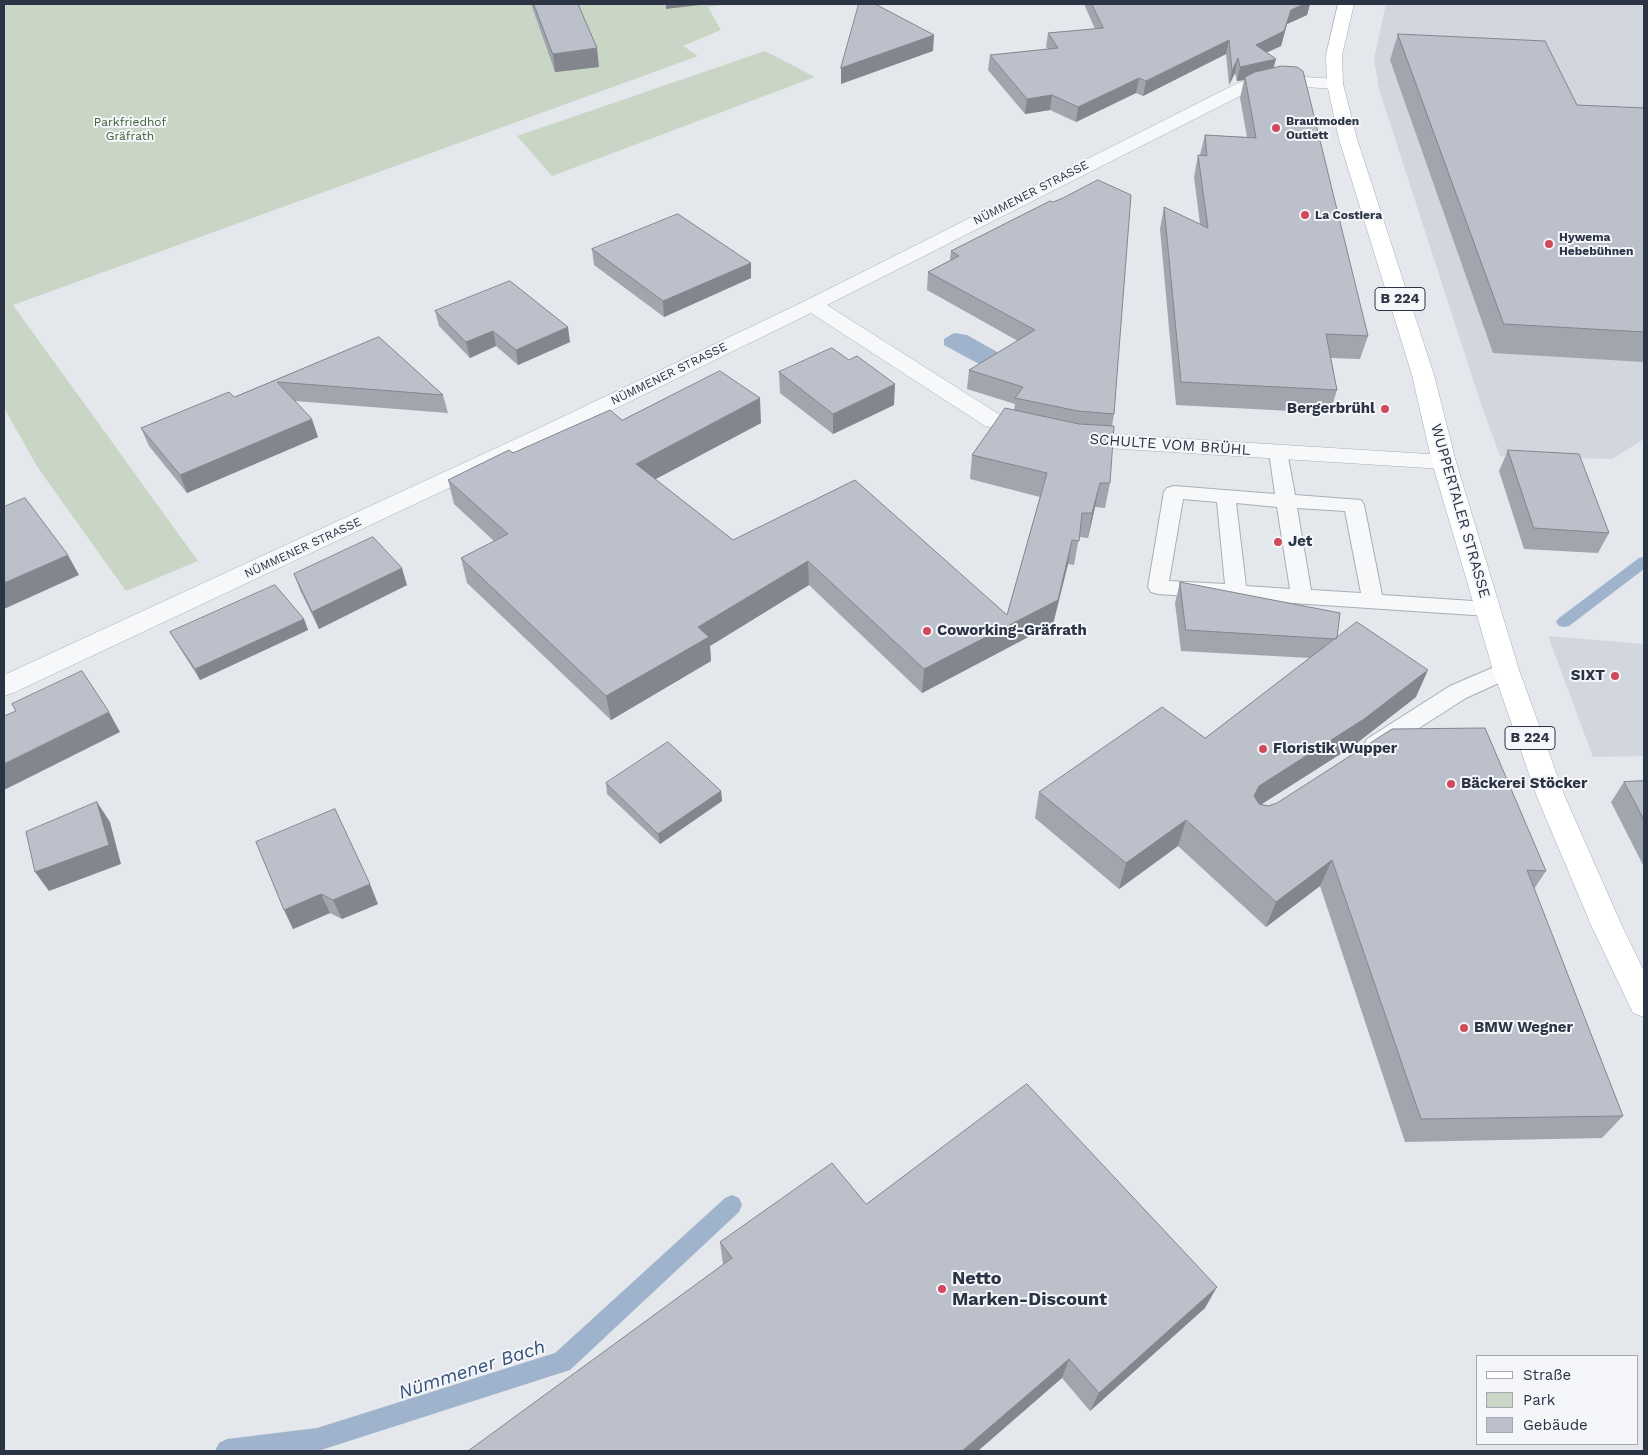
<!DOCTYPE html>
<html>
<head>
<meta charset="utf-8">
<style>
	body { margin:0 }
	#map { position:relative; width:1648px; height:1455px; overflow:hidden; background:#e4e7ec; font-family:"Work Sans",sans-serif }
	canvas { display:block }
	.frame { position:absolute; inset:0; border:5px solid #2b3445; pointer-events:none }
	.legend { position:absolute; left:1476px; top:1355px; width:162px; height:90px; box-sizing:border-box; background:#f4f6f9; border:1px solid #a4a8b1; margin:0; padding:6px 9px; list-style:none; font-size:15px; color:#2b3445 }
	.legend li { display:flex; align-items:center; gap:10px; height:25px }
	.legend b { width:25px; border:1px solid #a4a8b1 }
</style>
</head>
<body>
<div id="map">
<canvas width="1648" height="1455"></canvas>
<div class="frame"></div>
<ul class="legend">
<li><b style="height:6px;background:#fff"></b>Straße</li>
<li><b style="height:14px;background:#c9d6c5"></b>Park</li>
<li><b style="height:14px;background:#bbc0ca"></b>Gebäude</li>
</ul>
</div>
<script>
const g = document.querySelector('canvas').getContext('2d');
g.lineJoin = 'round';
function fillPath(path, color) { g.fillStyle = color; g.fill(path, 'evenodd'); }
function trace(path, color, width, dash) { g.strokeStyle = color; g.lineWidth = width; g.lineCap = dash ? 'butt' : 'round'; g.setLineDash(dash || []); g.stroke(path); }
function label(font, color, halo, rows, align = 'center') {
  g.font = font + ' "Work Sans",sans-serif'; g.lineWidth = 4; g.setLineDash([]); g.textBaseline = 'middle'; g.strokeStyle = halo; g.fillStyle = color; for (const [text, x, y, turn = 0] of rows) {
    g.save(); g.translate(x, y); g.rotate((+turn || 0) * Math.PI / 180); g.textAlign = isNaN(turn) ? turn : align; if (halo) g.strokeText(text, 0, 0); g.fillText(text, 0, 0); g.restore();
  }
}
fillPath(new Path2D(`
	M 1386,4 L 1644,4 L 1644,439 L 1612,459 L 1500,456 L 1480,401 L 1379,89 L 1374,59 Z
	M 1548,636 L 1644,644 L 1644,756 L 1593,757 Z`), '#d2d6de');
fillPath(new Path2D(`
	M 4,4 L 729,4 L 708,7 L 721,30 L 683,46 L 698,56 L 13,305 L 198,561 L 126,591 L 38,468 L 4,408 Z
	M 765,51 L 815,77 L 552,176 L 517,136 Z`), '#c9d6c5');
fillPath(new Path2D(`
	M 954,333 L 967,335 L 999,353 L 981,364 L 977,363 L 944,345 L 944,339 Z`), '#9fb4cc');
fillPath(new Path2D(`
	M 1644,557 L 1644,569 L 1569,626 L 1564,627 L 1559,626 L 1556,622 L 1559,618 L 1639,558 Z
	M 732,1195 L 739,1198 L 742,1205 L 739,1212 L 570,1370 L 318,1451 L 215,1451 L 219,1443 L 227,1439 L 317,1428 L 555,1353 L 725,1198 Z`), '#9fb4cc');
const lane = new Path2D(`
	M 1278,446 L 1285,448 L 1287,452 L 1295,495 L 1361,500 L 1364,505 L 1382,595 L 1488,602 L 1495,604 L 1498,609 L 1495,614 L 1488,616 L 1158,594 L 1151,592 L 1148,587 L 1164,492 L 1167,488 L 1174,486 L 1275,494 L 1269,452 L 1271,448 ZM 1183,499 L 1217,502 L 1225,584 L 1169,581 ZM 1236,503 L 1277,507 L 1290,589 L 1246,586 ZM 1297,508 L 1345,511 L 1361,593 L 1311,590 Z
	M 1506,662 L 1514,664 L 1517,670 L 1514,676 L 1466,698 L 1383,751 L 1375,754 L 1367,751 L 1364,745 L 1367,739 L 1450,686 Z`);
const street = new Path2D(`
	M 1277,75 L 1335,79 L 1341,80 L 1343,84 L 1341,88 L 1335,89 L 1277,85 L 1250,91 L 827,305 L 1000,415 L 1041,424 L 1044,429 L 1041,434 L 1033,436 L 985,426 L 811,313 L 549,441 L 13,693 L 4,696 L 4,675 L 533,431 L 805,301 L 1238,83 L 1255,78 Z
	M 1075,432 L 1444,455 L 1452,457 L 1456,462 L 1452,467 L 1444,469 L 1075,446 L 1067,444 L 1064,439 L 1067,434 Z`);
const primary = new Path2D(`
	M 1338,4 L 1354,4 L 1342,55 L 1343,84 L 1357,139 L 1434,375 L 1456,462 L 1519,670 L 1565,797 L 1622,926 L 1644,971 L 1644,1017 L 1633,1013 L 1592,927 L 1537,797 L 1493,670 L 1432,462 L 1412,375 L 1339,139 L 1327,84 L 1326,55 Z`);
trace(lane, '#a9aeb7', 2);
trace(street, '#a9aeb7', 1);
trace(primary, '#a3abb8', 1);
fillPath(lane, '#f7f8fa');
fillPath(street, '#f7f8fa');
fillPath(primary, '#fff');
fillPath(new Path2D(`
	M 524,4 L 578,4 L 599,67 L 555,72 L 531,4 L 525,5 Z
	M 1084,4 L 1310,4 L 1307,15 L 1287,24 L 1281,46 L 1266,53 L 1274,68 L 1368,336 L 1360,359 L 1331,358 L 1337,390 L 1330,413 L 1176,405 L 1160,229 L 1164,207 L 1200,224 L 1194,177 L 1198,155 L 1200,155 L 1205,135 L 1247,137 L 1240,98 L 1244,80 L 1237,81 L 1235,73 L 1229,85 L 1226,54 L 1143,96 L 1136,93 L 1076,122 L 1050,110 L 1025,114 L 988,70 L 990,55 L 1048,49 L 1046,47 L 1048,33 L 1095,29 Z
	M 1398,34 L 1577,105 L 1644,108 L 1644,362 L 1493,353 L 1390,60 Z
	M 1050,201 L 1114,414 L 1112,426 L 1110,483 L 1105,508 L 1095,507 L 1088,538 L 1079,537 L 1074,565 L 1068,564 L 1053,624 L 922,693 L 809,585 L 710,646 L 711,661 L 611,720 L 467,583 L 461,558 L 494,541 L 454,504 L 448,480 L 513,453 L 622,420 L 761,423 L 655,479 L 733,540 L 1007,615 L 1040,497 L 970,479 L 972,455 L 1014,410 L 1015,404 L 967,389 L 969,370 L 1018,341 L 927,290 L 928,272 L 950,260 L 951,251 Z
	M 592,249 L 751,263 L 751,278 L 664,317 L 594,265 Z
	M 435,311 L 570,342 L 518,365 L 496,346 L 470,358 L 439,326 Z
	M 379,337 L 443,395 L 448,413 L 295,401 L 318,437 L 187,493 L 149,446 L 141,428 L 234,397 Z
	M 849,360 L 894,405 L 833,434 L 780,393 L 779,372 Z
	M 1508,450 L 1609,533 L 1598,553 L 1524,549 L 1499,471 Z
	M 294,574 L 407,585 L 319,629 L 300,590 Z
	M 1180,582 L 1337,638 L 1416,697 L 1353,746 L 1262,804 L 1546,871 L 1534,889 L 1623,1116 L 1602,1138 L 1405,1142 L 1320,886 L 1266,927 L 1178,846 L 1119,889 L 1035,818 L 1039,792 L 1205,738 L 1310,658 L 1181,651 L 1175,603 Z
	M 304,619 L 308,630 L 200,680 L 176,642 L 170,632 Z
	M 1644,781 L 1644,867 L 1611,802 L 1624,782 Z
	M 606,783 L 721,791 L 722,801 L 660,844 L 607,794 Z
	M 256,842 L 378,904 L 342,919 L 330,913 L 293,929 Z
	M 866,1204 L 1205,1308 L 1090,1411 L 1062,1378 L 723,1264 L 720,1242 Z`), '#a1a5ae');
fillPath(new Path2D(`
	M 666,4 L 708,4 L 666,9 Z
	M 1304,4 L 1310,4 L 1307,15 L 1287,24 L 1281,46 L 1252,59 L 1256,45 L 1291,10 Z
	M 934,35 L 933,51 L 841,84 L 841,68 Z
	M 1229,40 L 1226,54 L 1143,96 L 1146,81 Z
	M 597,48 L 599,67 L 555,72 L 553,54 Z
	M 1238,58 L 1235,73 L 1229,85 L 1232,71 Z
	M 1276,59 L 1272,74 L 1245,77 L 1244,80 L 1237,81 L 1240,67 Z
	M 1139,78 L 1136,93 L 1076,122 L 1078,107 Z
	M 1052,95 L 1050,110 L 1025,114 L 1027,99 Z
	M 751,263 L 751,278 L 664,317 L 663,301 Z
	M 568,327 L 570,342 L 518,365 L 516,350 Z
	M 493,331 L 496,346 L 470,358 L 466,342 Z
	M 895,384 L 894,405 L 833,434 L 833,414 Z
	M 760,398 L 761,423 L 639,488 L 636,464 Z
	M 312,419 L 318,437 L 187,493 L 180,475 Z
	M 1100,483 L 1095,507 L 1088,538 L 1092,513 Z
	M 1072,540 L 1068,564 L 1053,624 L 922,693 L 924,669 L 1058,600 Z
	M 68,555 L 79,575 L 4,609 L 4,583 Z
	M 808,561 L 809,585 L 710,646 L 711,661 L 611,720 L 606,696 L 698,627 Z
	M 402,568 L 407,585 L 319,629 L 312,612 Z
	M 304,619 L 308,630 L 200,680 L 195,669 Z
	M 1428,670 L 1416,697 L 1353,746 L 1249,812 L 1254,796 L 1259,786 Z
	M 109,712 L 120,732 L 4,790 L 4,764 Z
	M 721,791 L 722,801 L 660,844 L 658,834 Z
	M 97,802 L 110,822 L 121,864 L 49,891 L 35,872 Z
	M 1186,820 L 1178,846 L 1119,889 L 1126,863 Z
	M 1332,860 L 1320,886 L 1266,927 L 1276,902 Z
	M 370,884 L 378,904 L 342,919 L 333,900 Z
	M 321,894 L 330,913 L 293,929 L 284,910 Z
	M 1217,1287 L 1205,1308 L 1090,1411 L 1099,1393 Z
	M 1069,1359 L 1062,1378 L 978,1451 L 962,1451 Z`), '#83868d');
const building = new Path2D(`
	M 534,4 L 578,4 L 597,48 L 553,54 Z
	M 859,4 L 875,4 L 934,35 L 841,68 Z
	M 1092,4 L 1304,4 L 1291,10 L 1284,31 L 1256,45 L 1276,59 L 1240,67 L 1238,58 L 1232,71 L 1229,40 L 1146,81 L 1139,78 L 1078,107 L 1052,95 L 1027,99 L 990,55 L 1058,48 L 1048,33 L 1103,28 Z
	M 1398,34 L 1545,41 L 1577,105 L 1644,108 L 1644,332 L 1504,324 Z
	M 1282,66 L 1297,67 L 1303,71 L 1368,336 L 1326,334 L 1337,390 L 1181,382 L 1164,207 L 1208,228 L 1198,155 L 1207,156 L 1205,135 L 1256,138 L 1245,77 L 1255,72 Z
	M 1098,180 L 1131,195 L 1114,414 L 1078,411 L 1015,398 L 1023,387 L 969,370 L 1035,330 L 928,272 L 959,256 L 951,251 L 1050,201 L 1053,202 L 1063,198 Z
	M 678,214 L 751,263 L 663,301 L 592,249 Z
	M 510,281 L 568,327 L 516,350 L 493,331 L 466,342 L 435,311 Z
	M 379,337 L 443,395 L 277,382 L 312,419 L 180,475 L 141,428 L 229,392 L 234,397 Z
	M 832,348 L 849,360 L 857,356 L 895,384 L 833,414 L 779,372 Z
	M 720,371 L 760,398 L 636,464 L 733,540 L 855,480 L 1007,615 L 1047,473 L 972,455 L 1005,408 L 1079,424 L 1114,426 L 1110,483 L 1100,483 L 1092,513 L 1082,513 L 1079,541 L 1072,540 L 1058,600 L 924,669 L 808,561 L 698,627 L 709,637 L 606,696 L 461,558 L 508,534 L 448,480 L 509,450 L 513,453 L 610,410 L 622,420 Z
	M 1508,450 L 1579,454 L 1609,533 L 1534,528 Z
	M 25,498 L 68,555 L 4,583 L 4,507 Z
	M 373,537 L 402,568 L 312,612 L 294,574 Z
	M 1180,582 L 1340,613 L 1337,638 L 1335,639 L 1186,630 Z
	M 275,585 L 304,619 L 195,669 L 170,632 Z
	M 1357,622 L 1428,670 L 1364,719 L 1259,786 L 1254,796 L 1259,804 L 1268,806 L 1277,803 L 1392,729 L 1485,728 L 1546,871 L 1527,870 L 1623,1116 L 1421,1119 L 1332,860 L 1276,902 L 1186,820 L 1126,863 L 1039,792 L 1162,707 L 1205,738 Z
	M 82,671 L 109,712 L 4,764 L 4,716 L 16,711 L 12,704 Z
	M 668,742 L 721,791 L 658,834 L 606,783 Z
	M 1644,781 L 1644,820 L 1624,782 Z
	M 97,802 L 109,845 L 35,872 L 26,832 Z
	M 335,809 L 370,884 L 333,900 L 321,894 L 284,910 L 256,842 Z
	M 1027,1084 L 1217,1287 L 1099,1393 L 1069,1359 L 962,1451 L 468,1451 L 732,1258 L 720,1242 L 832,1163 L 866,1204 Z`);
fillPath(building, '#bbc0ca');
trace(building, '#83868d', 1);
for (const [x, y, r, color] of [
	[1276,128,5,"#d1495b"],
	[1305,215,5,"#d1495b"],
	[1549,244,5,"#d1495b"],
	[1385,409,5,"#d1495b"],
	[1278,542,5,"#d1495b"],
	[927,631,5,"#d1495b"],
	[1615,676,5,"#d1495b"],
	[1263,749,5,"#d1495b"],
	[1451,784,5,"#d1495b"],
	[1464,1028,5,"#d1495b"],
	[942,1289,5,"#d1495b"]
]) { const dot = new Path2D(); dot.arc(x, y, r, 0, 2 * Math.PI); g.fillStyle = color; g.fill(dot); trace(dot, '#f4f6f9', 2); }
label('bold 12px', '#2b3445', '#f4f6f9', [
	["Brautmoden",1286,121],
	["Outlett",1286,135],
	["La Costiera",1315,215],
	["Hywema",1559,237],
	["Hebebühnen",1559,251]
], 'left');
label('12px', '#3f6138', '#f4f6f9', [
	["Parkfriedhof",130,122],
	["Gräfrath",130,136]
]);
label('12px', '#2b3445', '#f4f6f9', [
	["NÜMMENER STRASSE",1031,193,-27],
	["NÜMMENER STRASSE",669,374,-26],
	["NÜMMENER STRASSE",303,548,-25]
]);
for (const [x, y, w] of [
	[1400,299,50],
	[1530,738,50]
]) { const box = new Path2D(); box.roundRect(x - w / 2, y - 11.5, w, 23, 4); g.fillStyle = '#f4f6f9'; g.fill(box); trace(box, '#2b3445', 1); }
label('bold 14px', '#2b3445', null, [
	["B 224",1400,299],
	["B 224",1530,738]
]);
label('bold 15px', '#2b3445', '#f4f6f9', [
	["Bergerbrühl",1375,409,"right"],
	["Jet",1288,542],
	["Coworking-Gräfrath",937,631],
	["SIXT",1605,676,"right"],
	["Floristik Wupper",1273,749],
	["Bäckerei Stöcker",1461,784],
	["BMW Wegner",1474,1028]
], 'left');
label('15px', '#2b3445', '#f4f6f9', [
	["SCHULTE VOM BRÜHL",1170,445,4],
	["WUPPERTALER STRASSE",1460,511,74]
]);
label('bold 18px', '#2b3445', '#f4f6f9', [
	["Netto",952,1279],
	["Marken-Discount",952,1300]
], 'left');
label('italic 19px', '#34527a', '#f4f6f9', [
	["Nümmener Bach",472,1370,-18]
]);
</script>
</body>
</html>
